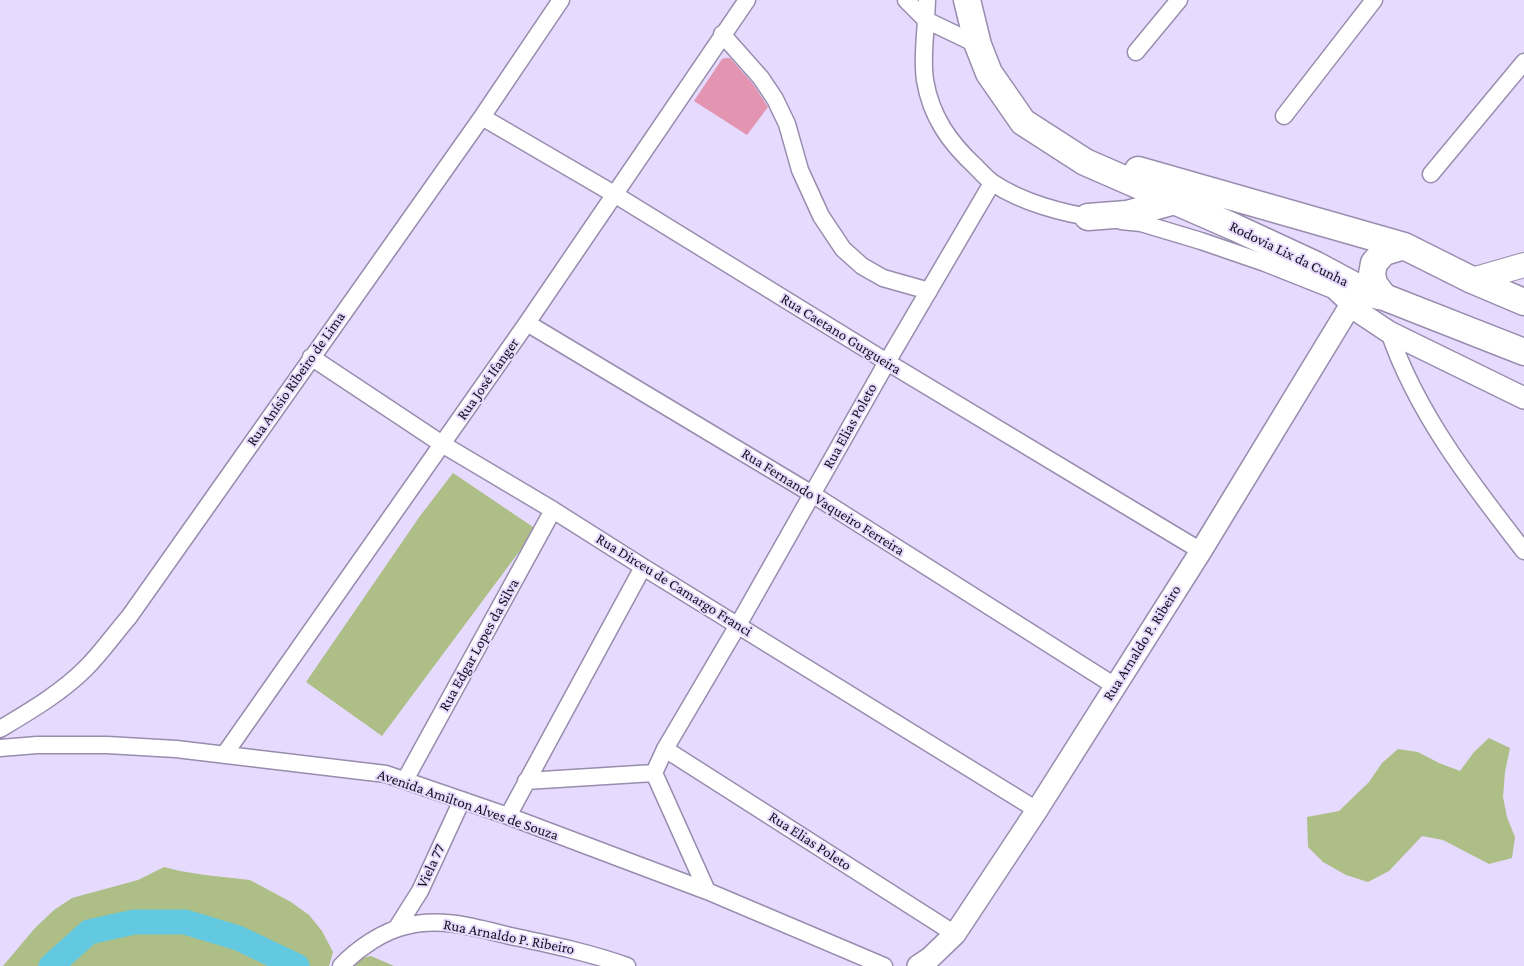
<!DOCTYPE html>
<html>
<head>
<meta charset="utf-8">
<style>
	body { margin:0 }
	canvas { display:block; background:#e6dafe }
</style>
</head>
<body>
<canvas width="1524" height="966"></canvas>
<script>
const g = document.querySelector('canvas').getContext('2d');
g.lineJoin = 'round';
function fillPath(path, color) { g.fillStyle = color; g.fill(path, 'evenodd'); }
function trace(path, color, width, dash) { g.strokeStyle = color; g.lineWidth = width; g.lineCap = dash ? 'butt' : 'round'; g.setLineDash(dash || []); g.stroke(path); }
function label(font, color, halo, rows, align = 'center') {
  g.font = font + ' "Crimson Pro",serif'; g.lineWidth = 4; g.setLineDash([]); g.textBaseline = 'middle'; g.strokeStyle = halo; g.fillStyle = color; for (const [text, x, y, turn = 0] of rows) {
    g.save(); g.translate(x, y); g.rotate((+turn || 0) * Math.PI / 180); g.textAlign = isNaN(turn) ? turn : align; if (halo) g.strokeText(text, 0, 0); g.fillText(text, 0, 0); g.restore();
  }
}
fillPath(new Path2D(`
	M 453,473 L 536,529 L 382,736 L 306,682 L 420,516 Z
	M 1489,738 L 1510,748 L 1505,772 L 1503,797 L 1507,817 L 1515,837 L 1512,858 L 1489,864 L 1443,840 L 1422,836 L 1389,871 L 1368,882 L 1346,875 L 1323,862 L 1308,847 L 1307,817 L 1339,811 L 1369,782 L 1382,763 L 1398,749 L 1418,752 L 1439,763 L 1460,771 L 1474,752 Z
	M 164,867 L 180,871 L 205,875 L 250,880 L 291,902 L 309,915 L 322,931 L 333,952 L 329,966 L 3,966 L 35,928 L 54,910 L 72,898 L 138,880 Z
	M 371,956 L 394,966 L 343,966 L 342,963 Z`), '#adbe86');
trace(new Path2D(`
	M 51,966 L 89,932 L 134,922 L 185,922 L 238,938 L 297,966`), '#63c9e1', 25);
fillPath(new Path2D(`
	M 725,58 L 730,58 L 753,84 L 768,107 L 747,135 L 694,101 L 722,59 Z`), '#e294b0');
const minor = new Path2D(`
	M 906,0 L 926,20 C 925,40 922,60 925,80 C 931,117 950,143 976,167 C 981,172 987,179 993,183 C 1021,202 1064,214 1097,218
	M 927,0 L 926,20 L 978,45
	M 722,34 L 761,78 L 775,99 L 787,124 L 800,170 L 821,216 L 843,249 L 862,266 L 883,278 L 929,291
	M 1136,52 L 1179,0
	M 1284,116 L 1374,0
	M 482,117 L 614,194 L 887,362 L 1201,551
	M 1431,174 L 1524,62
	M 1121,221 L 1141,223 L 1201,241 L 1265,263 L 1333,290 L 1350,306
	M 527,323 L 812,494 L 1115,686
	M 1389,332 C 1417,414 1472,484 1524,551
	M 311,357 L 442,444 L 553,510 L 643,567 L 1037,810
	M 0,729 C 30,711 61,693 86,668 C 102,652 115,633 129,617 L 482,117 L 561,0
	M 0,748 L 37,745 L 107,745 L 176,749 L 386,774 L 508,816 L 707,891 L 884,966
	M 665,749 L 955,934
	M 224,755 L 527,323 L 747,0
	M 654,773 L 665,749 L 738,625 L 887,362 L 992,183
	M 654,773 L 707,891
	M 405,780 L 553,510
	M 526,781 L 654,773
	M 508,816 L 643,567
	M 396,929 L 420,891 L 462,800
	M 341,966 C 357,949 383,931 406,926 C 442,916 480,929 515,937 C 553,945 590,953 627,966`);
const tertiary = new Path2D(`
	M 918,966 L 930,958 L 955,934 L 1037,810 L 1201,551 L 1350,306 L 1389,332 L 1524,398`);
const secondary = new Path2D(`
	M 1472,280 L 1524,265`);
const primary = new Path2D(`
	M 967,0 L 978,45 L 989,73 L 1023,122 L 1085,162 L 1234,227 L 1316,265 L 1370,294 L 1384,297 L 1524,352
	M 1138,170 L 1404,246 L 1472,280 L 1524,302
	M 1088,217 L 1127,214 L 1175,201
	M 1384,297 L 1374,284 L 1372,274 L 1374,263 L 1384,252 L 1404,246`);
trace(minor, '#988dae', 19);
trace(tertiary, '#988dae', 24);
trace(secondary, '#988dae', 26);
trace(primary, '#988dae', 29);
trace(minor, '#fff', 16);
trace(tertiary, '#fff', 21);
trace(secondary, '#fff', 24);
trace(primary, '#fff', 26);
label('15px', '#15111d', '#e6dafe', [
	["Rodovia Lix da Cunha",1289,254,26],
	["Rua Caetano Gurgueira",841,334,32],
	["Rua Anísio Ribeiro de Lima",296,379,-55],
	["Rua José Ifanger",488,379,-55],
	["Rua Elias Poleto",850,426,-61],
	["Rua Fernando Vaqueiro Ferreira",823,502,32],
	["Rua Dirceu de Camargo Franci",674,585,32],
	["Rua Arnaldo P. Ribeiro",1142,643,-58],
	["Rua Edgar Lopes da Silva",479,645,-61],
	["Avenida Amilton Alves de Souza",468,805,19],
	["Rua Elias Poleto",810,841,33],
	["Viela 77",431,866,-65],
	["Rua Arnaldo P. Ribeiro",509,937,11]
]);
</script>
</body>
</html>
